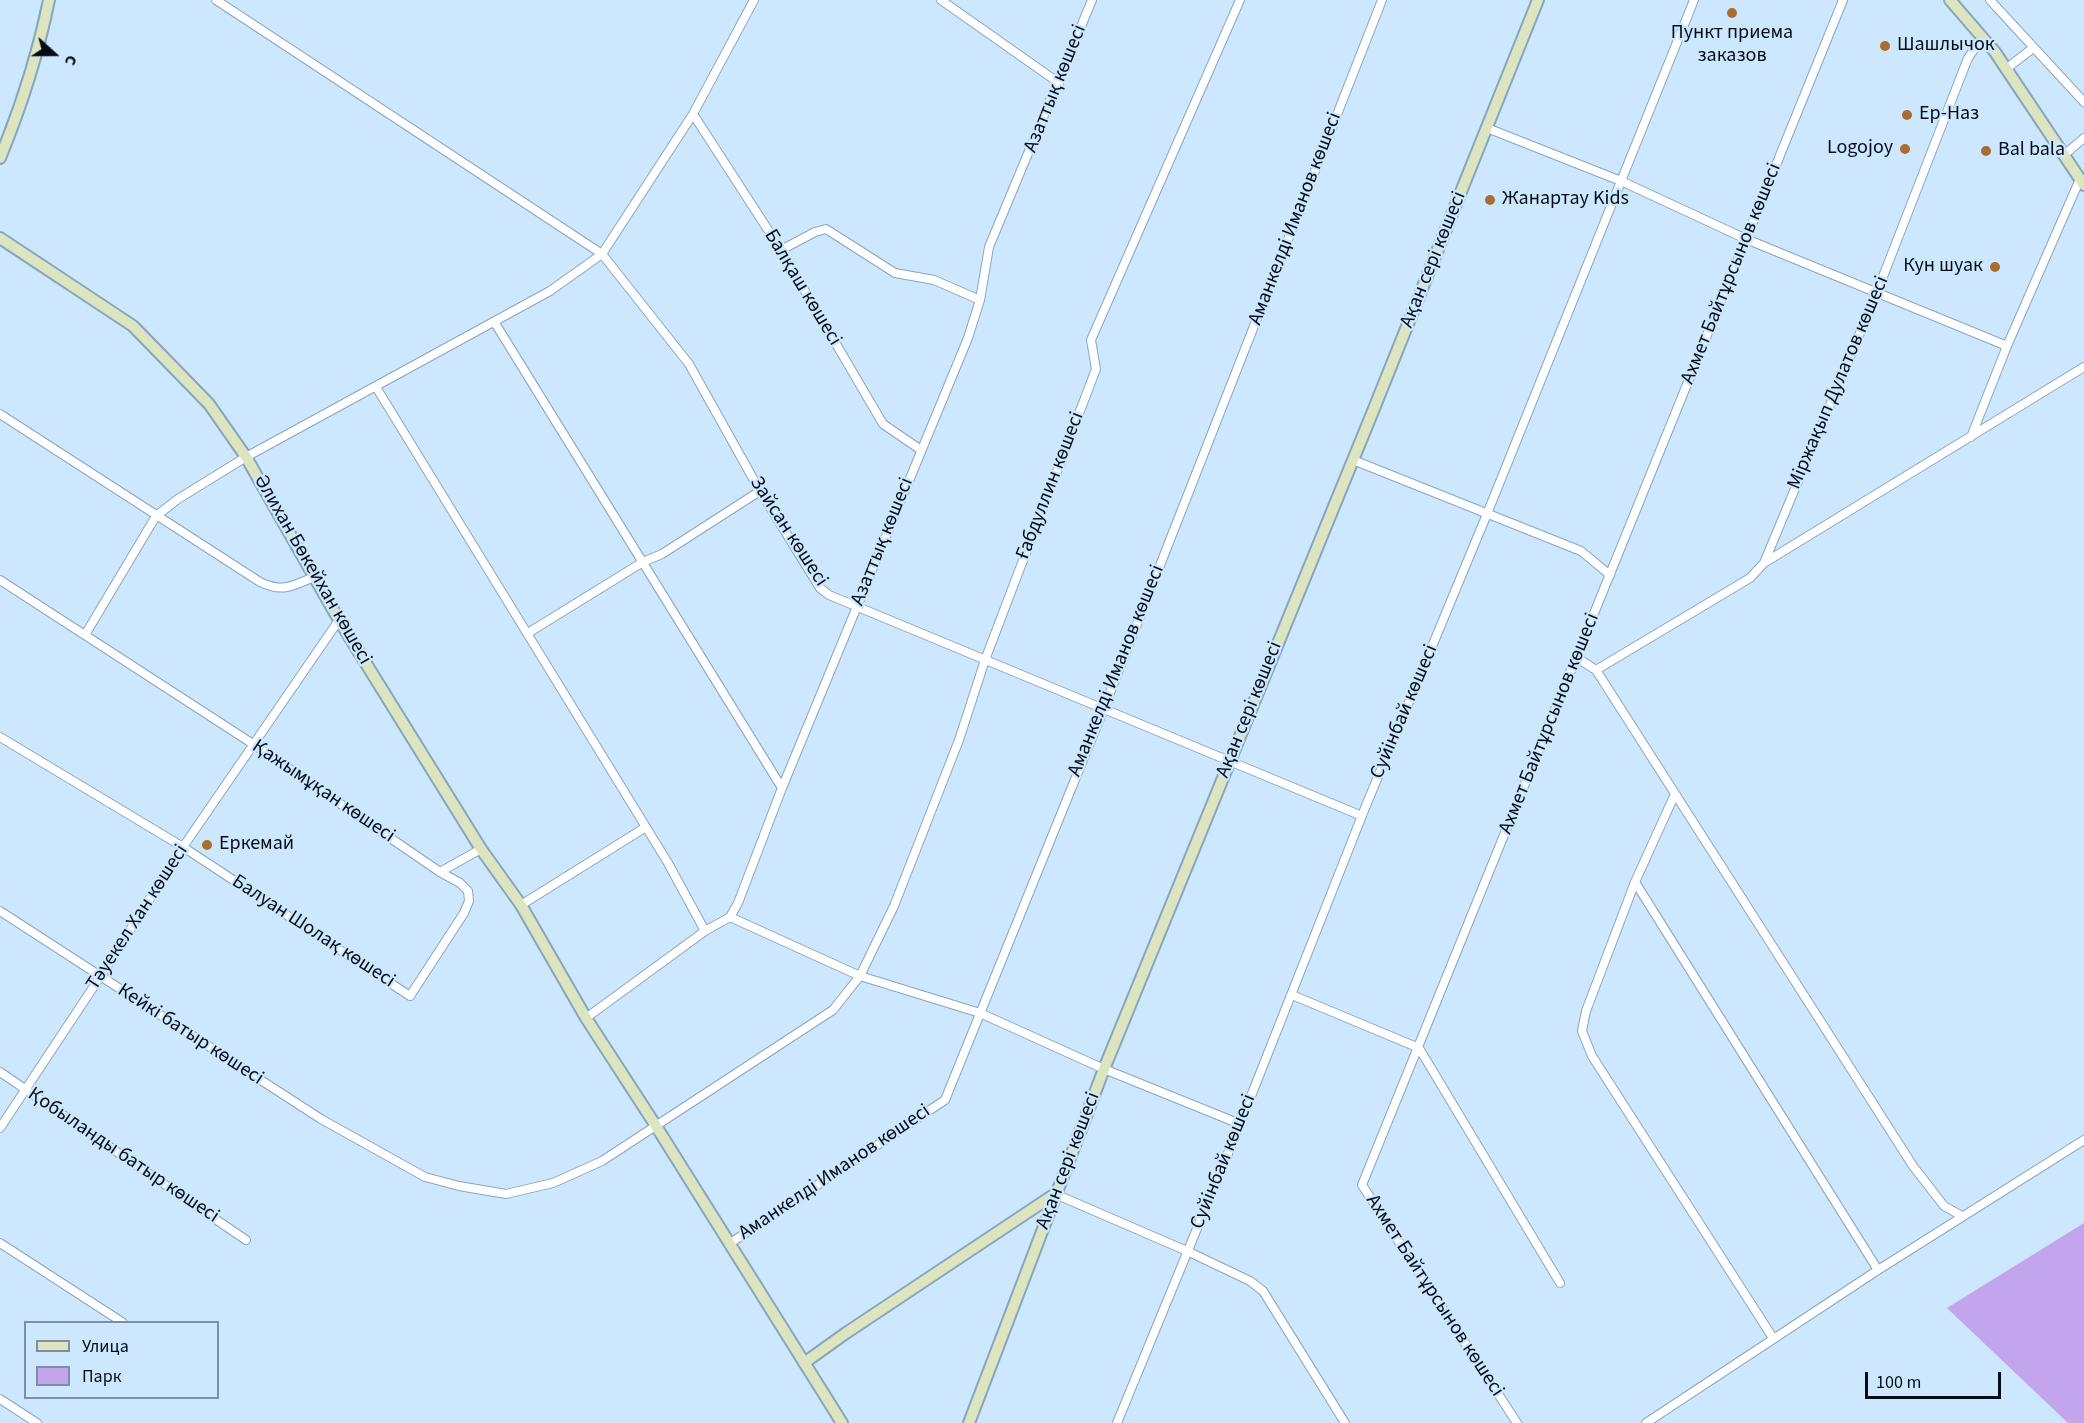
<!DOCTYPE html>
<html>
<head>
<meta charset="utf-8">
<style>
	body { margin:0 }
	#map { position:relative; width:2084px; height:1423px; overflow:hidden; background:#cde8fe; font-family:"Source Sans 3",sans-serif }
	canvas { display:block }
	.legend { position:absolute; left:24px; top:1321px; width:195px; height:78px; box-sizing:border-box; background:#cde8fe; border:2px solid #7c90a1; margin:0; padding:8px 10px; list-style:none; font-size:18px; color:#030d16 }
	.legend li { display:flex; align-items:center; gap:12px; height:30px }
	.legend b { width:30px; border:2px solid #7c90a1 }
	.north { position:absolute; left:24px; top:24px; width:60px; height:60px; -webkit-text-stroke:4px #cde8fe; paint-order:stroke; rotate:111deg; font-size:16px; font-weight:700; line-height:24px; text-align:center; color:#030d16 }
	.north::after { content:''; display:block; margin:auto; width:21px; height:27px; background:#030d16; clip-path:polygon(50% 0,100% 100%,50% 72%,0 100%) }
	.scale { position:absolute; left:1865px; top:1372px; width:136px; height:27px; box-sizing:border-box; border:3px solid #030d16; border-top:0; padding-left:8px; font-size:18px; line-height:21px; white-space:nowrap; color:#030d16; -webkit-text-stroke:4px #cde8fe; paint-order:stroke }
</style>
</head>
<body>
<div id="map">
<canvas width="2084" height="1423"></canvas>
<ul class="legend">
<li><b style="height:8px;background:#dce5bf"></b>Улица</li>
<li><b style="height:16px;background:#c2a5ec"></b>Парк</li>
</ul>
<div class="north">С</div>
<div class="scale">100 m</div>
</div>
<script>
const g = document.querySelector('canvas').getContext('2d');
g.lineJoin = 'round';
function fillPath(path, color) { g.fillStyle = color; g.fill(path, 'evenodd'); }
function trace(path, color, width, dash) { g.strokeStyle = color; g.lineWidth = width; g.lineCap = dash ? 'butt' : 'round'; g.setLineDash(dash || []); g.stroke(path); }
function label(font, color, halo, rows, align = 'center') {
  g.font = font + ' "Source Sans 3",sans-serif'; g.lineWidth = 4.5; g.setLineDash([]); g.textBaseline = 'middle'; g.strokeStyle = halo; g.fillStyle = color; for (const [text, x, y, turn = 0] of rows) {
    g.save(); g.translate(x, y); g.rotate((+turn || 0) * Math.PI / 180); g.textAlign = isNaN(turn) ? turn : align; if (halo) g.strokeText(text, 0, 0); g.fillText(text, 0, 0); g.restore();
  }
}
fillPath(new Path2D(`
	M 2084,1223 L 2084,1423 L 2068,1423 L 1947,1308 Z`), '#c2a5ec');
const street = new Path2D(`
	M 216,0 L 602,254 L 689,364 L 760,491 L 820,588 L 829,595 L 1362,816
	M 941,0 L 1059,83
	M 1990,0 L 2084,102
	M 2006,69 L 2033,48
	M 693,114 L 781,250 L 883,424 L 921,450
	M 1487,128 L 1621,181 L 1746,239 L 2007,346
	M 2064,155 L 2084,138
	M 781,250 L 815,232 L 826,229 L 895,273 L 934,280 L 980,300
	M 495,323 L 782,788
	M 376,387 L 668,863 L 705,931
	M 0,414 L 260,582 C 283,593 292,586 314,577
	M 1971,437 L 2007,346 L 2080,179
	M 1353,460 L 1581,551 L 1610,575
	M 1764,563 L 1877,292 L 1968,58 L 1983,37
	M 0,580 L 253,744 L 440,872 L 481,849
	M 528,633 L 643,562 L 662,554 L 760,491
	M 85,635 L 156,516 L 178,499 L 246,457 L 550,291 L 602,254 L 693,114 L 754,0
	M 1577,658 L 1596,670 L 1750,578 L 1764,563 L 2084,367
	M 1596,670 L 1913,1166 L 1944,1206 L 1962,1216
	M 0,737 L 183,847 L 410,996 L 464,913 L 469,901 L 468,891 L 460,883 L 440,872
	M 1675,794 L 1635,882 L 1586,1011 L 1582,1031 L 1592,1056 L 1773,1338
	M 1635,882 L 1878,1270
	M 521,905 L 646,827
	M 0,911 L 321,1119 L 425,1177 L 459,1186 L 506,1194 L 553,1183 L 602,1161 L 833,1010 L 860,976 L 894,906 L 959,740 L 985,660 L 1096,369 L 1091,340 L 1240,0
	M 730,917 L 860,976 L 980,1013 L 1104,1069 L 1240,1124
	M 1292,995 L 1419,1048 L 1560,1283
	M 586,1018 L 705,931 L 730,917 L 738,903 L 782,788 L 968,338 L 980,300 L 989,247 L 1092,0
	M 0,1072 L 246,1240
	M 0,1128 L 100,977 L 183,847 L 339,620
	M 1055,1194 L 1187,1251 L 1250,1281 L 1263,1291 L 1345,1423
	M 0,1243 L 122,1322
	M 729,1244 L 945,1100 L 1104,708 L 1382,0
	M 0,1399 L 37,1423
	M 1117,1423 L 1240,1124 L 1365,808 L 1487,514 L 1694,0
	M 1517,1423 L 1362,1185 L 1843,0
	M 1646,1423 L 1878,1270 L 2084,1140`);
const secondary = new Path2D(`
	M 1950,0 L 1995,52 L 2084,185
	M 0,158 C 21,107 38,54 49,0
	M 0,238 L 133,326 L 209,404 L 246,457 L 339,620 L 481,849 L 521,905 L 586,1018 L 656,1126 L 842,1423
	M 804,1363 L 846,1333 L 1055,1194
	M 969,1423 L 1104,1069 L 1371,416 L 1538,0`);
trace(street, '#86a6c0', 10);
trace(secondary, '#86a6c0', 14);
trace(street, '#fff', 8);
trace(secondary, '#dce5bf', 10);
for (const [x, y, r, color] of [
	[1732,13,6,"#aa6d31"],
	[1885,46,6,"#aa6d31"],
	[1907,115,6,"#aa6d31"],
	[1905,149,6,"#aa6d31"],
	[1986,151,6,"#aa6d31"],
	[1490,200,6,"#aa6d31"],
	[1995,267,6,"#aa6d31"],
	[207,845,6,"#aa6d31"]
]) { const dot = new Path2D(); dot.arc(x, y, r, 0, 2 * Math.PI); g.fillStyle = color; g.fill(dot); trace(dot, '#cde8fe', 2); }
label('20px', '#030d16', '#cde8fe', [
	["Пункт приема",1732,34,"center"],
	["заказов",1732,57,"center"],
	["Шашлычок",1897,46],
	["Ер-Наз",1919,115],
	["Logojoy",1893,149,"right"],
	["Bal bala",1998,151],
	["Жанартау Kids",1502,200],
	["Кун шуак",1983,267,"right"],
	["Еркемай",219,845]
], 'left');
label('20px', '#030d16', '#cde8fe', [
	["Азаттық көшесі",1056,89,-68],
	["Аманкелді Иманов көшесі",1296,219,-69],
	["Ақан сері көшесі",1434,260,-68],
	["Ахмет Байтұрсынов көшесі",1732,274,-68],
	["Балқаш көшесі",802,288,59],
	["Міржақып Дулатов көшесі",1839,383,-67],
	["Ғабдуллин көшесі",1051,486,-69],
	["Зайсан көшесі",788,532,57],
	["Азаттық көшесі",883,542,-68],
	["Әлихан Бөкейхан көшесі",312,570,60],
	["Аманкелді Иманов көшесі",1117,671,-68],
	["Ақан сері көшесі",1250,710,-68],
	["Суйінбай көшесі",1405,712,-67],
	["Ахмет Байтұрсынов көшесі",1550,724,-68],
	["Қажымұқан көшесі",323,792,34],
	["Тәуекел Хан көшесі",138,918,-57],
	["Балуан Шолақ көшесі",313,932,33],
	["Кейкі батыр көшесі",190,1035,33],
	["Қобыланды батыр көшесі",123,1156,34],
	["Ақан сері көшесі",1069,1161,-69],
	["Суйінбай көшесі",1224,1162,-68],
	["Аманкелді Иманов көшесі",835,1173,-34],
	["Ахмет Байтұрсынов көшесі",1434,1296,57]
]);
</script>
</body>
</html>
